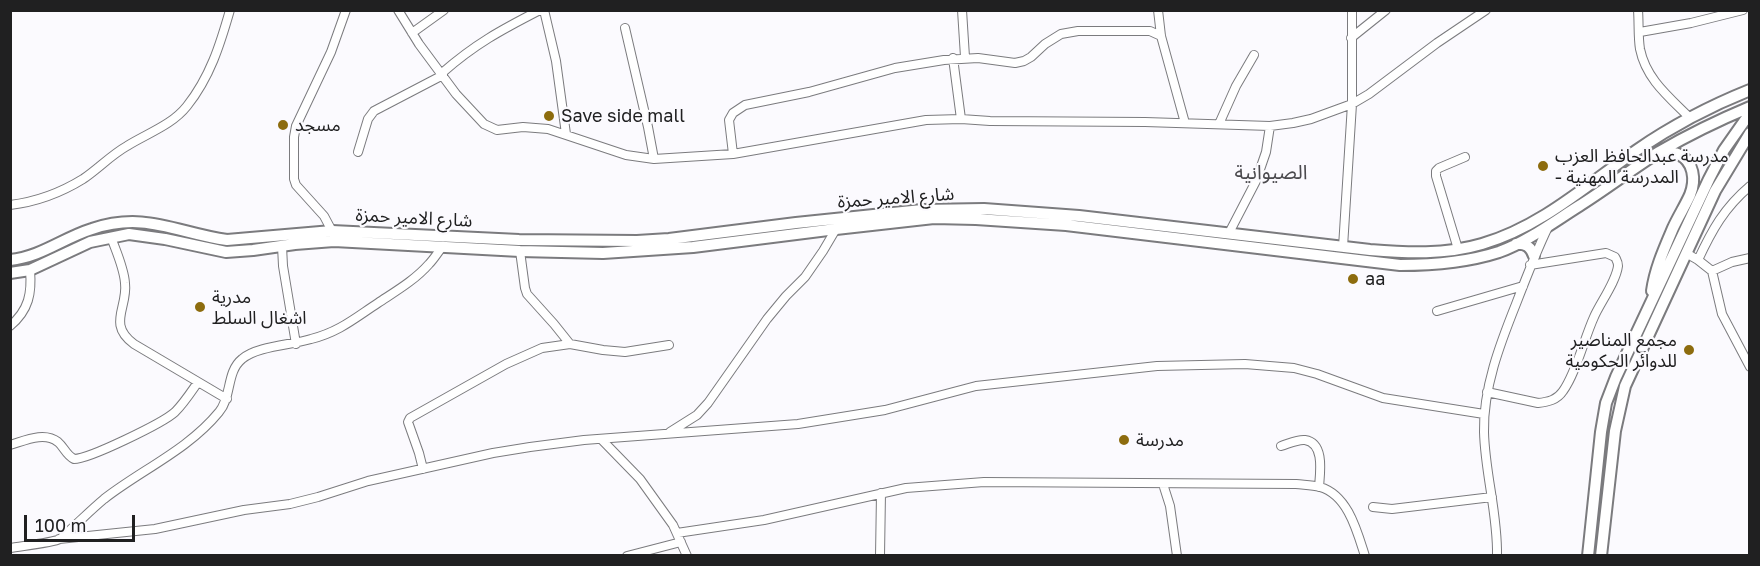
<!DOCTYPE html>
<html>
<head>
<meta charset="utf-8">
<style>
	body { margin:0 }
	#map { position:relative; width:1760px; height:566px; overflow:hidden; background:#fbfafe; font-family:"Golos Text",sans-serif }
	canvas { display:block }
	.frame { position:absolute; inset:0; border:12px solid #202021; pointer-events:none }
	.scale { position:absolute; left:24px; top:515px; width:111px; height:27px; box-sizing:border-box; border:3px solid #202021; border-top:0; padding-left:8px; font-size:18px; line-height:21px; white-space:nowrap; color:#202021; -webkit-text-stroke:4px #fbfafe; paint-order:stroke }
</style>
</head>
<body>
<div id="map">
<canvas width="1760" height="566"></canvas>
<div class="frame"></div>
<div class="scale">100 m</div>
</div>
<script>
const g = document.querySelector('canvas').getContext('2d');
g.lineJoin = 'round';
function trace(path, color, width, dash) { g.strokeStyle = color; g.lineWidth = width; g.lineCap = dash ? 'butt' : 'round'; g.setLineDash(dash || []); g.stroke(path); }
function label(font, color, halo, rows, align = 'center') {
  g.font = font + ' "Golos Text","Noto Sans Arabic",sans-serif'; g.lineWidth = 4.5; g.setLineDash([]); g.textBaseline = 'middle'; g.strokeStyle = halo; g.fillStyle = color; for (const [text, x, y, turn = 0] of rows) {
    g.save(); g.translate(x, y); g.rotate((+turn || 0) * Math.PI / 180); g.textAlign = isNaN(turn) ? turn : align; if (halo) g.strokeText(text, 0, 0); g.fillText(text, 0, 0); g.restore();
  }
}
const minor = new Path2D(`
	M 398,10 L 419,44 L 456,94 L 484,124 L 497,130 L 523,127 L 548,129 L 626,155 L 654,159 L 733,154 L 926,120 L 961,119 L 990,121 L 1145,122 L 1270,126 L 1293,123 L 1311,119 L 1352,104 L 1369,94 L 1437,43 L 1486,10
	M 544,10 L 556,61 L 566,134
	M 962,10 L 965,57
	M 1158,10 L 1161,36 L 1185,123
	M 1638,10 C 1639,23 1638,37 1640,49 C 1646,79 1669,97 1690,118
	M 625,28 L 648,127 L 654,159
	M 1640,32 L 1691,23 L 1743,10
	M 412,33 L 444,10
	M 1351,38 L 1386,10
	M 953,58 L 961,119
	M 1219,124 L 1236,86 L 1254,55
	M 358,152 L 368,119 L 374,111 L 443,75 L 442,73 C 475,44 501,30 540,10
	M 733,154 L 729,120 L 733,113 L 745,105 L 809,92 L 895,68 L 944,60 L 978,58 L 1015,63 L 1024,61 L 1031,57 L 1045,44 L 1061,34 L 1078,31 L 1150,31 L 1161,36
	M 10,205 C 35,202 62,192 83,179 C 98,169 111,155 127,146 C 148,133 172,125 187,106 C 210,77 220,45 230,10
	M 332,231 L 324,216 L 296,185 L 294,179 L 294,137 L 296,126 L 331,52 L 346,10
	M 1229,233 L 1256,181 L 1266,152 L 1270,126
	M 111,237 C 116,251 124,268 125,283 C 128,308 107,324 134,344 L 227,399
	M 282,246 L 283,266 L 296,344
	M 1343,247 L 1352,104 L 1352,10
	M 1458,249 L 1436,176 L 1436,171 L 1439,168 L 1465,157
	M 520,251 L 525,288 L 527,294 L 554,324 L 570,344
	M 1686,253 L 1698,260 L 1712,271 L 1732,262 L 1750,258
	M 1698,260 C 1712,230 1724,208 1750,186
	M 1712,271 L 1722,314 L 1750,367
	M 1437,311 L 1523,286
	M 10,326 C 29,310 32,293 30,270
	M 1487,392 L 1538,403 C 1548,402 1557,400 1563,391 C 1576,373 1584,339 1594,317 C 1600,303 1616,282 1618,266 C 1618,262 1617,261 1615,257 L 1606,253 L 1530,265
	M 670,432 L 697,415 L 708,403 L 767,319 L 786,296 L 805,277 L 823,251 L 836,229
	M 602,440 L 640,479 L 673,525 L 687,556
	M 10,445 C 24,441 44,431 58,442 C 64,447 66,455 74,459 C 89,459 163,423 175,412 C 184,403 191,392 198,382
	M 1281,446 C 1288,444 1298,439 1305,440 C 1325,443 1320,473 1319,487
	M 423,469 L 419,453 L 408,422 L 410,418 L 506,364 L 542,348 L 570,344 L 603,350 L 625,352 L 669,345
	M 1163,484 L 1170,506 L 1177,556
	M 1373,507 L 1392,509 L 1492,497
	M 677,533 L 764,520 L 906,488 L 984,482 L 1296,484 C 1304,485 1312,485 1320,487 C 1348,495 1357,531 1365,556
	M 59,539 L 155,529 L 244,510 L 290,504 L 318,497 L 368,481 L 493,453 L 530,447 L 584,440 L 798,424 L 885,410 L 976,386 L 1157,366 L 1245,364 L 1294,368 L 1317,374 L 1383,398 L 1484,414
	M 10,548 C 21,546 52,543 60,539 C 63,537 67,532 70,530 C 81,520 92,509 104,499 C 141,470 188,450 219,412 C 232,397 226,372 242,359 C 257,346 292,345 311,339 C 339,332 355,318 378,303 C 396,291 415,280 429,264 C 434,259 438,252 443,246
	M 627,556 L 681,542
	M 880,556 L 881,493
	M 1497,556 C 1498,514 1485,474 1484,432 C 1483,388 1500,344 1516,304 C 1526,278 1536,252 1548,227`);
const major = new Path2D(`
	M 1516,244 C 1526,243 1531,247 1534,256
	M 10,260 C 41,257 63,238 92,229 C 145,211 177,233 227,240 L 332,231 L 519,240 L 637,241 L 669,239 L 796,223 L 922,210 L 984,209 L 1079,216 L 1370,250 C 1407,253 1445,255 1482,244 C 1541,227 1588,184 1637,150 C 1672,126 1710,106 1750,90
	M 10,273 L 30,270 L 90,242 L 129,234 L 165,239 L 226,252 L 253,250 L 295,244 L 334,241 L 520,251 L 603,253 L 693,247 L 836,229 L 934,218 L 976,219 L 1066,225 L 1400,265 C 1432,265 1468,262 1499,252 C 1527,242 1555,221 1579,206 C 1606,189 1632,169 1659,152 C 1688,135 1719,120 1750,107
	M 1652,291 C 1655,269 1664,249 1673,228 C 1678,217 1685,206 1690,195 C 1696,180 1694,161 1678,154 C 1672,152 1665,153 1659,153
	M 1588,556 L 1601,432 L 1606,403 L 1616,377 L 1709,179 L 1724,150 L 1750,113
	M 1601,556 L 1615,431 L 1625,386 L 1715,191 L 1750,133`);
trace(minor, '#7b7b7e', 10);
trace(major, '#7b7b7e', 14);
trace(minor, '#fff', 8);
trace(major, '#fff', 10);
for (const [x, y, r, color] of [
	[549,116,6,"#8d6c0e"],
	[283,125,6,"#8d6c0e"],
	[1543,166,6,"#8d6c0e"],
	[1353,279,6,"#8d6c0e"],
	[200,307,6,"#8d6c0e"],
	[1689,350,6,"#8d6c0e"],
	[1124,440,6,"#8d6c0e"]
]) { const dot = new Path2D(); dot.arc(x, y, r, 0, 2 * Math.PI); g.fillStyle = color; g.fill(dot); trace(dot, '#fbfafe', 2); }
label('18px', '#202021', '#fbfafe', [
	["Save side mall",561,116],
	["مسجد",295,125],
	["مدرسة عبدالحافظ العزب",1555,156],
	["- المدرسة المهنية",1555,177],
	["aa",1365,279],
	["مدرية",212,297],
	["اشغال السلط",212,318],
	["مجمع المناصير",1677,340,"right"],
	["للدوائر الحكومية",1677,361,"right"],
	["مدرسة",1136,440]
], 'left');
label('18px', '#202021', '#fbfafe', [
	["شارع الامير حمزة",896,198,-4],
	["شارع الامير حمزة",414,218,3]
]);
label('20px', '#4b4a4e', '#fbfafe', [
	["الصيوانية",1271,173]
]);
</script>
</body>
</html>
